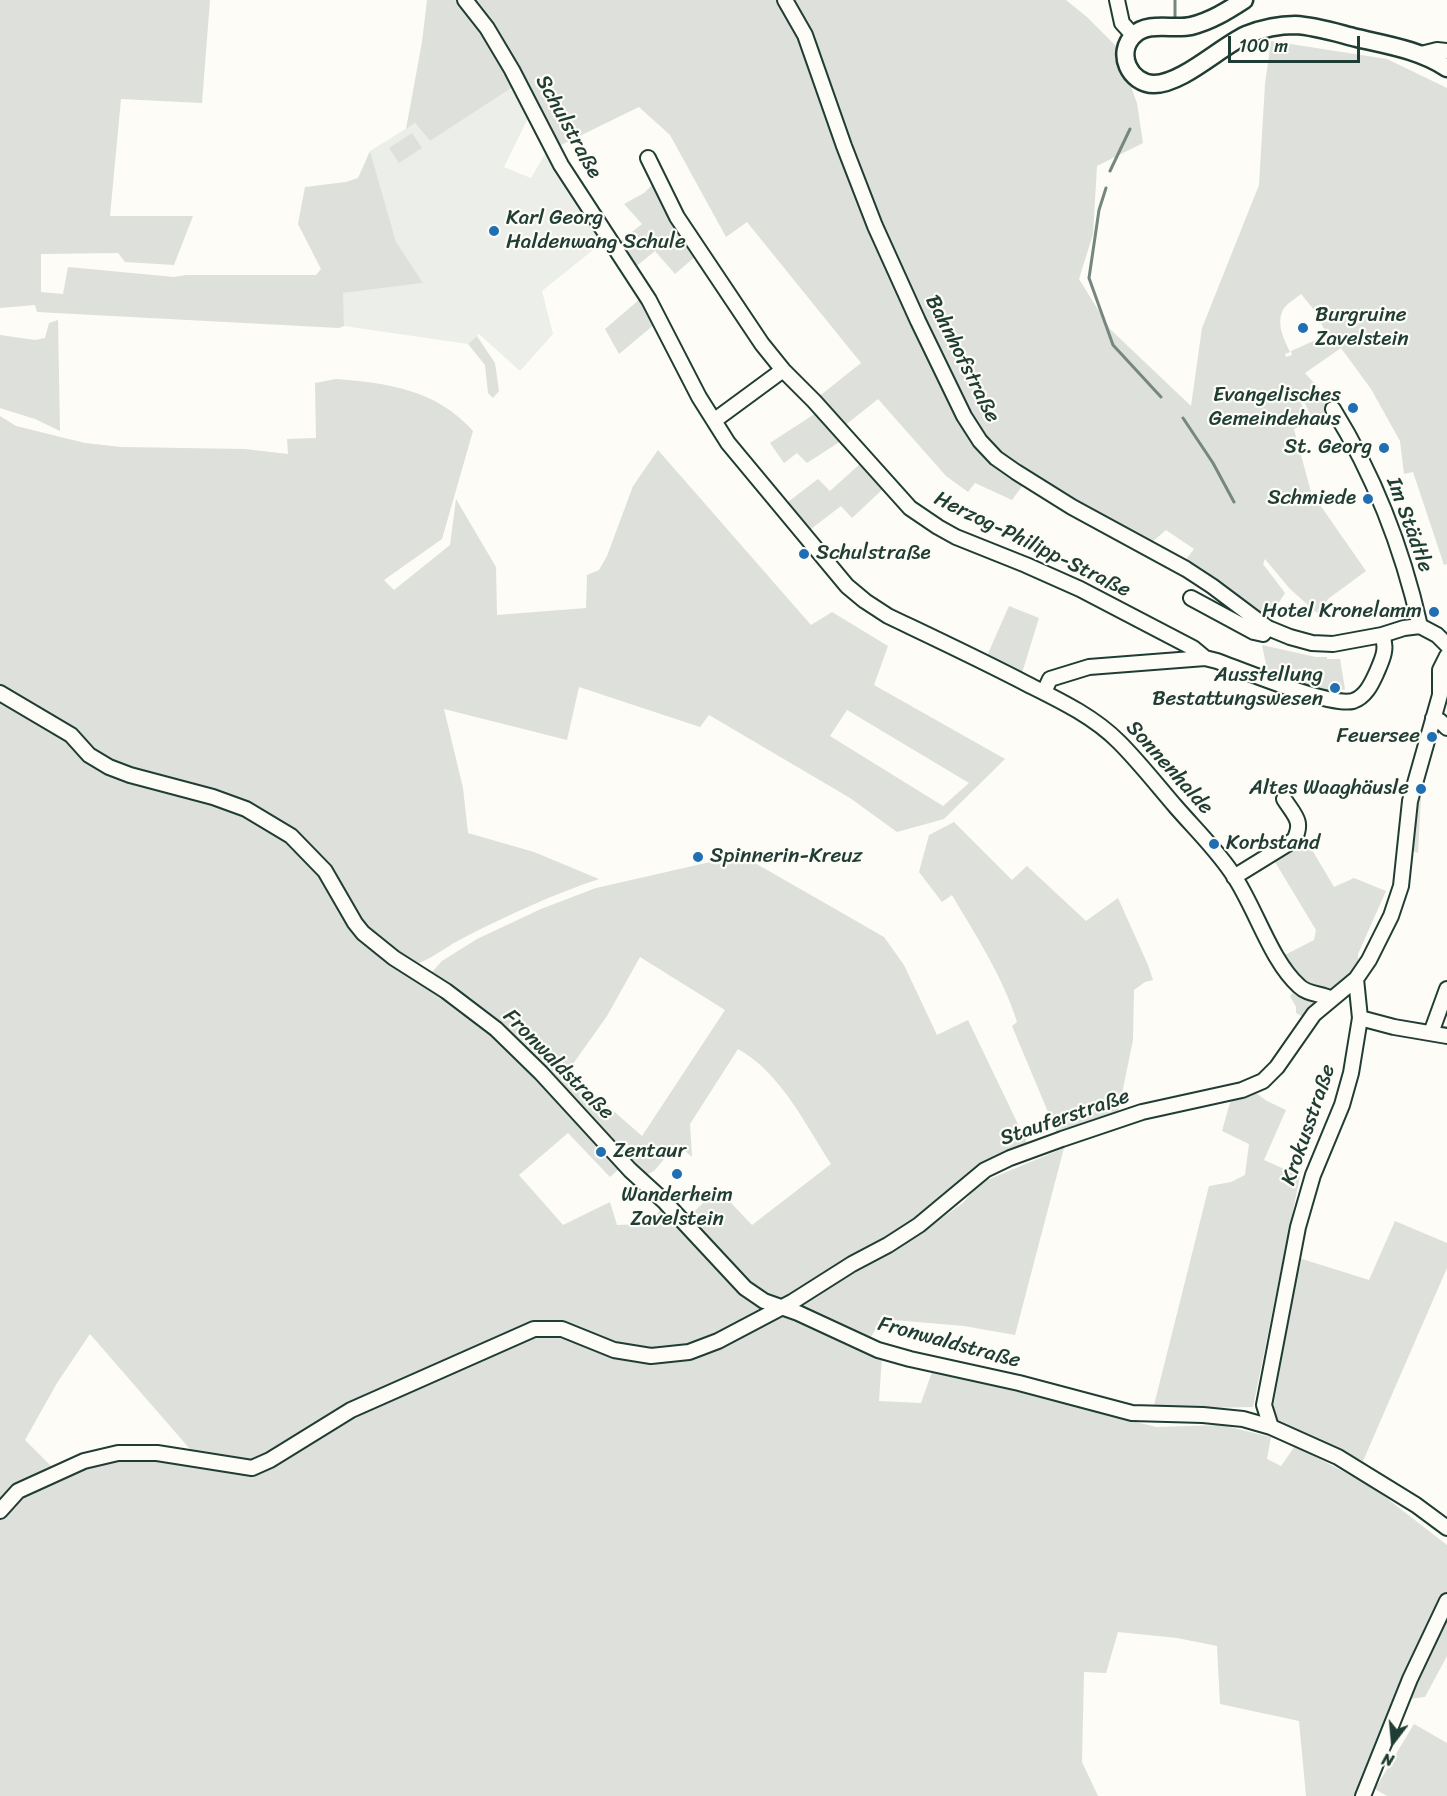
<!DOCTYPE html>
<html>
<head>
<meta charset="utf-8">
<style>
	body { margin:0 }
	#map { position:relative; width:1447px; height:1796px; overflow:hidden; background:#fdfcf7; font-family:Sriracha,sans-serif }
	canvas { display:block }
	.north { position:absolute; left:1363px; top:1712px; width:60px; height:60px; -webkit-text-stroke:4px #fdfcf7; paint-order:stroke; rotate:196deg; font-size:16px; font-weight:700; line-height:24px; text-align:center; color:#1f3d34 }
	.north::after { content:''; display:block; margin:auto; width:21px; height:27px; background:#1f3d34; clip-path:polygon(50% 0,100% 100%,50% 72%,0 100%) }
	.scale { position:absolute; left:1228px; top:36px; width:132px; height:27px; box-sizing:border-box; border:3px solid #1f3d34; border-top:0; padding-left:8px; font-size:18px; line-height:21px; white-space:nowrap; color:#1f3d34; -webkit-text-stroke:4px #fdfcf7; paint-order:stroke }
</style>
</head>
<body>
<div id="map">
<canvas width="1447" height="1796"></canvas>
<div class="north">N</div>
<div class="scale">100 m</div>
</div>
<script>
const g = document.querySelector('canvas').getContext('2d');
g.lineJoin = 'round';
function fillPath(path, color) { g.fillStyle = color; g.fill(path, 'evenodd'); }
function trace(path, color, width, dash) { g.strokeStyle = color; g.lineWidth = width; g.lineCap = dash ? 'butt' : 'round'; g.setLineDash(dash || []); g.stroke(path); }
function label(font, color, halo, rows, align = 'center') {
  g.font = font + ' Sriracha,sans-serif'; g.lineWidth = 4.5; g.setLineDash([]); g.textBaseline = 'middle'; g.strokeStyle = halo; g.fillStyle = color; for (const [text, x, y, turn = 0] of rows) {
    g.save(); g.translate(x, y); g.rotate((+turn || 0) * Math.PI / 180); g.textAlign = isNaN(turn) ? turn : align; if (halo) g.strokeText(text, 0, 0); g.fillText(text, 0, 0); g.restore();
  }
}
fillPath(new Path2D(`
	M 516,85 L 531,112 L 504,167 L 531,178 L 548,149 L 562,177 L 603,242 L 542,291 L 553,334 L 520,371 L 479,334 L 468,344 L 344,326 L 342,293 L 423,283 L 396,243 L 370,151 L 415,123 L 430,141 Z`), '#eceee9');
fillPath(new Path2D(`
	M 0,0 L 210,0 L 202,103 L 121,99 L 110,216 L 193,216 L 174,265 L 125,262 L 118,253 L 41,254 L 41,292 L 63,294 L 68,267 L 174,277 L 186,275 L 316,275 L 321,269 L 298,224 L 305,187 L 346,182 L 358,178 L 370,151 L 396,242 L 423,283 L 343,293 L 344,326 L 339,328 L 37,312 L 35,305 L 0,308 Z
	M 427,0 L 455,0 L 466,9 L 516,85 L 430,141 L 415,123 L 406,129 L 422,42 Z
	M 470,0 L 1066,0 L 1087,17 L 1116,46 L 1137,103 L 1143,143 L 1097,166 L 1093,234 L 1079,279 L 1110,329 L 1191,406 L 1202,328 L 1259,185 L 1265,84 L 1271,41 L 1387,59 L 1447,88 L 1447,564 L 1444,565 L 1413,472 L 1404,474 L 1400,441 L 1371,389 L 1341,348 L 1305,373 L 1321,391 L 1300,401 L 1310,421 L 1294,429 L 1311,492 L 1366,571 L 1328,599 L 1317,613 L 1290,589 L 1265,559 L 1263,564 L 1285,593 L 1267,621 L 1184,562 L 1194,549 L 1166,530 L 1151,543 L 1031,474 L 1012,500 L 975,483 L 968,492 L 946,476 L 878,399 L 843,427 L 817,398 L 861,363 L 747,222 L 726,237 L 670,135 L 639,107 L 555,148 ZM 1301,294 L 1315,311 L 1327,335 L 1291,351 L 1292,355 L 1286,357 L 1285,354 L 1290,352 C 1284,339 1276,324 1283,310 C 1286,304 1295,299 1301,294 Z
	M 412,133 L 422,148 L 399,163 L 389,148 Z
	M 654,183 L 696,256 L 675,274 L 655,251 L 634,268 L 618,243 L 642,224 L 624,204 L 644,193 Z
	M 640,299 L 655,324 L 619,354 L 605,329 Z
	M 58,320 L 60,431 L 35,419 L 0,408 L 0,335 L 35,340 L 45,338 L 49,323 Z
	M 477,336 L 495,363 L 499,391 L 493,398 L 488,393 L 485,365 L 468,344 Z
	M 336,379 C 388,383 437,390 473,431 L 442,539 L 384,580 L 394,590 L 450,545 L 456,499 L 496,567 L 497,615 L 586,608 L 587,575 L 599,570 L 607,556 L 633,486 L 658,450 L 811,625 L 832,612 L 888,646 L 874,685 L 1005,759 L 944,819 L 897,832 L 850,798 L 709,715 L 700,727 L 579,687 L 567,740 L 444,709 L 463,788 L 468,833 L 534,852 L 599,879 C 554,894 510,914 467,936 C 450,944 436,956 419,963 L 390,949 L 412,975 L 494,1034 L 573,1113 L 615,1161 L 619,1169 L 610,1177 L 568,1133 L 519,1175 L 563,1225 L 610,1202 L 617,1225 L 647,1224 L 664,1206 L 760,1303 L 762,1313 L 688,1356 L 773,1315 L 784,1314 L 882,1356 L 879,1401 L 921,1403 L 932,1372 L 1010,1390 L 1156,1427 L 1221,1425 L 1271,1437 L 1267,1459 L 1281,1466 L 1295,1446 L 1371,1486 L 1447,1545 L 1447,1656 L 1425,1697 L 1394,1701 L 1357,1796 L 1306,1796 L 1299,1721 L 1220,1704 L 1217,1646 L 1177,1638 L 1118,1632 L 1106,1673 L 1084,1672 L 1082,1762 L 1098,1796 L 0,1796 L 0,416 L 16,426 L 85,443 L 121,447 L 245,449 L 288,454 L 287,439 L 316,438 L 315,383 ZM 847,710 L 969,783 L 943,806 L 830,736 ZM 90,1334 L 196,1456 L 254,1464 L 471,1354 L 354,1414 L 272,1465 L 240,1473 L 160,1457 L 120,1458 L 56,1471 L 25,1440 L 57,1383 Z
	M 1321,393 L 1330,413 L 1313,419 L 1304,402 Z
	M 816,413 L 841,441 L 807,463 L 797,453 L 784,463 L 770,443 Z
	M 861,463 L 884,488 L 852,518 L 841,506 L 807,532 L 784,505 L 818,479 L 830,491 Z
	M 1009,606 L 1039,618 L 1022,673 L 986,658 Z
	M 1262,645 L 1316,657 L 1327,657 L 1327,659 L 1340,659 L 1345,689 L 1331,694 L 1302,687 L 1268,674 Z
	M 1416,797 L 1421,798 L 1418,853 L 1408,849 Z
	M 954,822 L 1012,880 L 1027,866 L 1086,921 L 1118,898 L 1148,965 L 1153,980 L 1145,982 L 1134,990 L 1133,1040 L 1118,1113 L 1058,1136 L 1012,1026 L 1017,1022 C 1003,977 976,936 952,895 L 942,902 L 919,872 L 929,835 Z
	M 1305,838 L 1334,887 L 1354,878 L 1386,891 L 1358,954 L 1358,966 L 1350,977 L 1331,994 L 1295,981 L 1281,957 L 1314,940 L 1316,930 L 1272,857 Z
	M 741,855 L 884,937 L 904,965 L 937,1035 L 968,1020 L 1028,1145 L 994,1156 L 968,1174 L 922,1218 L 783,1300 L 764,1295 L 726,1264 L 685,1220 L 719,1188 L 733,1205 L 752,1225 L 831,1164 C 805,1124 781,1073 738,1049 L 690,1124 L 692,1157 L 677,1144 L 654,1171 L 644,1176 L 498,1025 L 431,973 L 442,961 L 477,939 L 541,909 L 596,888 ZM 640,957 L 725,1010 L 642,1136 L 568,1071 L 607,1016 Z
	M 1298,988 L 1321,1003 L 1305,1018 L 1296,1013 L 1296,1007 L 1290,996 Z
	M 1253,1091 L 1267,1101 L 1286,1110 L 1264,1160 L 1300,1176 L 1253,1407 L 1198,1408 L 1154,1405 L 1209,1186 L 1231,1182 L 1245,1175 L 1249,1144 L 1222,1131 L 1229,1106 L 1232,1099 Z
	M 1064,1148 L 1015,1335 L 964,1326 L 882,1319 L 869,1340 L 804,1309 L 801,1305 L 865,1261 L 902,1246 L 963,1203 L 980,1183 Z
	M 1395,1221 L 1447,1243 L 1447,1268 L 1363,1461 L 1287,1428 L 1272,1415 L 1299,1258 L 1369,1280 Z
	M 1414,1724 L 1447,1743 L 1447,1796 L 1387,1796 L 1375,1789 Z`), '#dde0db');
trace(new Path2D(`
	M 1175,0 L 1175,21
	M 1110,171 L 1130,129
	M 1106,188 L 1099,210 L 1089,278 L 1113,345 L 1161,397
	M 1183,418 L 1213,463 L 1234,502`), '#75877f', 3);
const minor = new Path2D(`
	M 465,0 L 487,28 L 512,70 L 561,165 L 649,300 L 699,397 L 728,443 L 847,586 L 865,601 L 888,616 C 934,638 981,660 1027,684 C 1059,700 1093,716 1119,742 C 1139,762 1157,785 1176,807 C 1196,830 1218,851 1234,876 C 1256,909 1271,961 1299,986 C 1308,995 1321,993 1332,999
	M 785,0 L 805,35 L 844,146 L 875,226 L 918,321 L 964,416 L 980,441 L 996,458 L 1016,472 L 1072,507 L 1186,569 L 1212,586 L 1268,628 L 1290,637 L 1312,643 L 1333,644 L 1382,635 L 1404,628 L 1420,626
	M 1117,0 L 1122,23 L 1133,35
	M 1421,54 L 1437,50 L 1447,51
	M 648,158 L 677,217 L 762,344 L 783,370 L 814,401 L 910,508 L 938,527 L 956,537 L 1026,565 L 1080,589 L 1193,648 L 1205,658
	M 1333,409 C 1374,475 1403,551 1420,626
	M 715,420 L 783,370
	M 1191,598 L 1254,632 L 1263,634 L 1268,628
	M 1420,626 L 1437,635 L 1447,645
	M 1044,692 L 1050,679 L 1089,667 L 1205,658 L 1217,661 C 1242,670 1330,707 1353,701 C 1365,697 1371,685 1376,674 C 1382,660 1388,649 1382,635
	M 0,693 L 71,735 L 89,755 L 109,767 L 130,775 L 213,797 L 246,809 L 291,836 L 325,871 L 355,923 L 363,933 L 394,958 L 446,991 L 496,1029 L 541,1073 L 630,1170 L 664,1201 L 745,1288 L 764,1301 L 798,1313 L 878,1350 L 910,1359 L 1019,1383 L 1132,1413 L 1203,1415 L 1243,1419 L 1271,1427 L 1338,1457 L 1416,1505 L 1447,1528
	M 1433,718 L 1440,721 L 1447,728
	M 1234,877 L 1294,840 C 1304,821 1294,815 1284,799
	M 1360,1018 L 1394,1027 L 1447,1036
	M 1431,1033 L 1447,989
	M 1271,1427 L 1264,1405 L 1298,1227 L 1313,1175 L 1342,1105 L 1351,1073 L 1360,1018 L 1356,979 L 1369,960 L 1391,916 L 1401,886 L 1410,801 L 1440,695 L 1440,670 L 1447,656
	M 0,1511 L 18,1491 L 84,1461 L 118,1453 L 157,1453 L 252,1468 L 270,1460 L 351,1410 L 534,1329 L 562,1329 L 614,1350 L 651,1356 L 689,1352 L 718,1341 L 792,1302 L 852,1264 L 888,1245 L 919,1225 L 985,1170 L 1010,1158 L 1062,1139 L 1142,1112 L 1242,1090 L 1263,1081 L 1277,1067 L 1314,1014 L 1356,979
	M 1363,1796 L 1410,1679 L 1447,1601`);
const major = new Path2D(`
	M 1244,0 C 1227,11 1211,21 1191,26 C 1174,30 1148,21 1134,35 C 1115,53 1130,84 1154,84 C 1182,84 1220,47 1246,35 C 1261,29 1279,25 1295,25 C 1316,26 1337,33 1357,38 C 1387,45 1420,50 1447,68`);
trace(minor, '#1f3d34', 18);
trace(major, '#1f3d34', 21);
trace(minor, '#fdfcf7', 14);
trace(major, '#fdfcf7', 16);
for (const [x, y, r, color] of [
	[494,231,6,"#1f6fb2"],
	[1303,328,6,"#1f6fb2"],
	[1353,408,6,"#1f6fb2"],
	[1384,448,6,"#1f6fb2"],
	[1368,499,6,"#1f6fb2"],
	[804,554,6,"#1f6fb2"],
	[1434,612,6,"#1f6fb2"],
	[1335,688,6,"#1f6fb2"],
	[1432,737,6,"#1f6fb2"],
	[1421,789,6,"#1f6fb2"],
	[1214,844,6,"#1f6fb2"],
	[698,857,6,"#1f6fb2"],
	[601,1152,6,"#1f6fb2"],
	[677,1174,6,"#1f6fb2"]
]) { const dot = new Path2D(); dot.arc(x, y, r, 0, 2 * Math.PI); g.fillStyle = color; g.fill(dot); trace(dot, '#fdfcf7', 2); }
label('21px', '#1f3d34', '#fdfcf7', [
	["Schulstraße",568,127,61],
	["Bahnhofstraße",962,359,63],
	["Im Städtle",1409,525,70],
	["Herzog-Philipp-Straße",1032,545,26],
	["Sonnenhalde",1169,768,48],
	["Fronwaldstraße",558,1065,45],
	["Stauferstraße",1065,1118,-19],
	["Krokusstraße",1309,1125,-71],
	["Fronwaldstraße",949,1343,15]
]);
label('21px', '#1f3d34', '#fdfcf7', [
	["Karl Georg",506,219,"left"],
	["Haldenwang Schule",506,243,"left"],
	["Burgruine",1315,316,"left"],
	["Zavelstein",1315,340,"left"],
	["Evangelisches",1341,396],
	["Gemeindehaus",1341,420],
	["St. Georg",1372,448],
	["Schmiede",1356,499],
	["Schulstraße",816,554,"left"],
	["Hotel Kronelamm",1422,612],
	["Ausstellung",1323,676],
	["Bestattungswesen",1323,700],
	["Feuersee",1420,737],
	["Altes Waaghäusle",1409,789],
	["Korbstand",1226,844,"left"],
	["Spinnerin-Kreuz",710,857,"left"],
	["Zentaur",613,1152,"left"],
	["Wanderheim",677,1196,"center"],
	["Zavelstein",677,1220,"center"]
], 'right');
</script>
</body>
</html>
